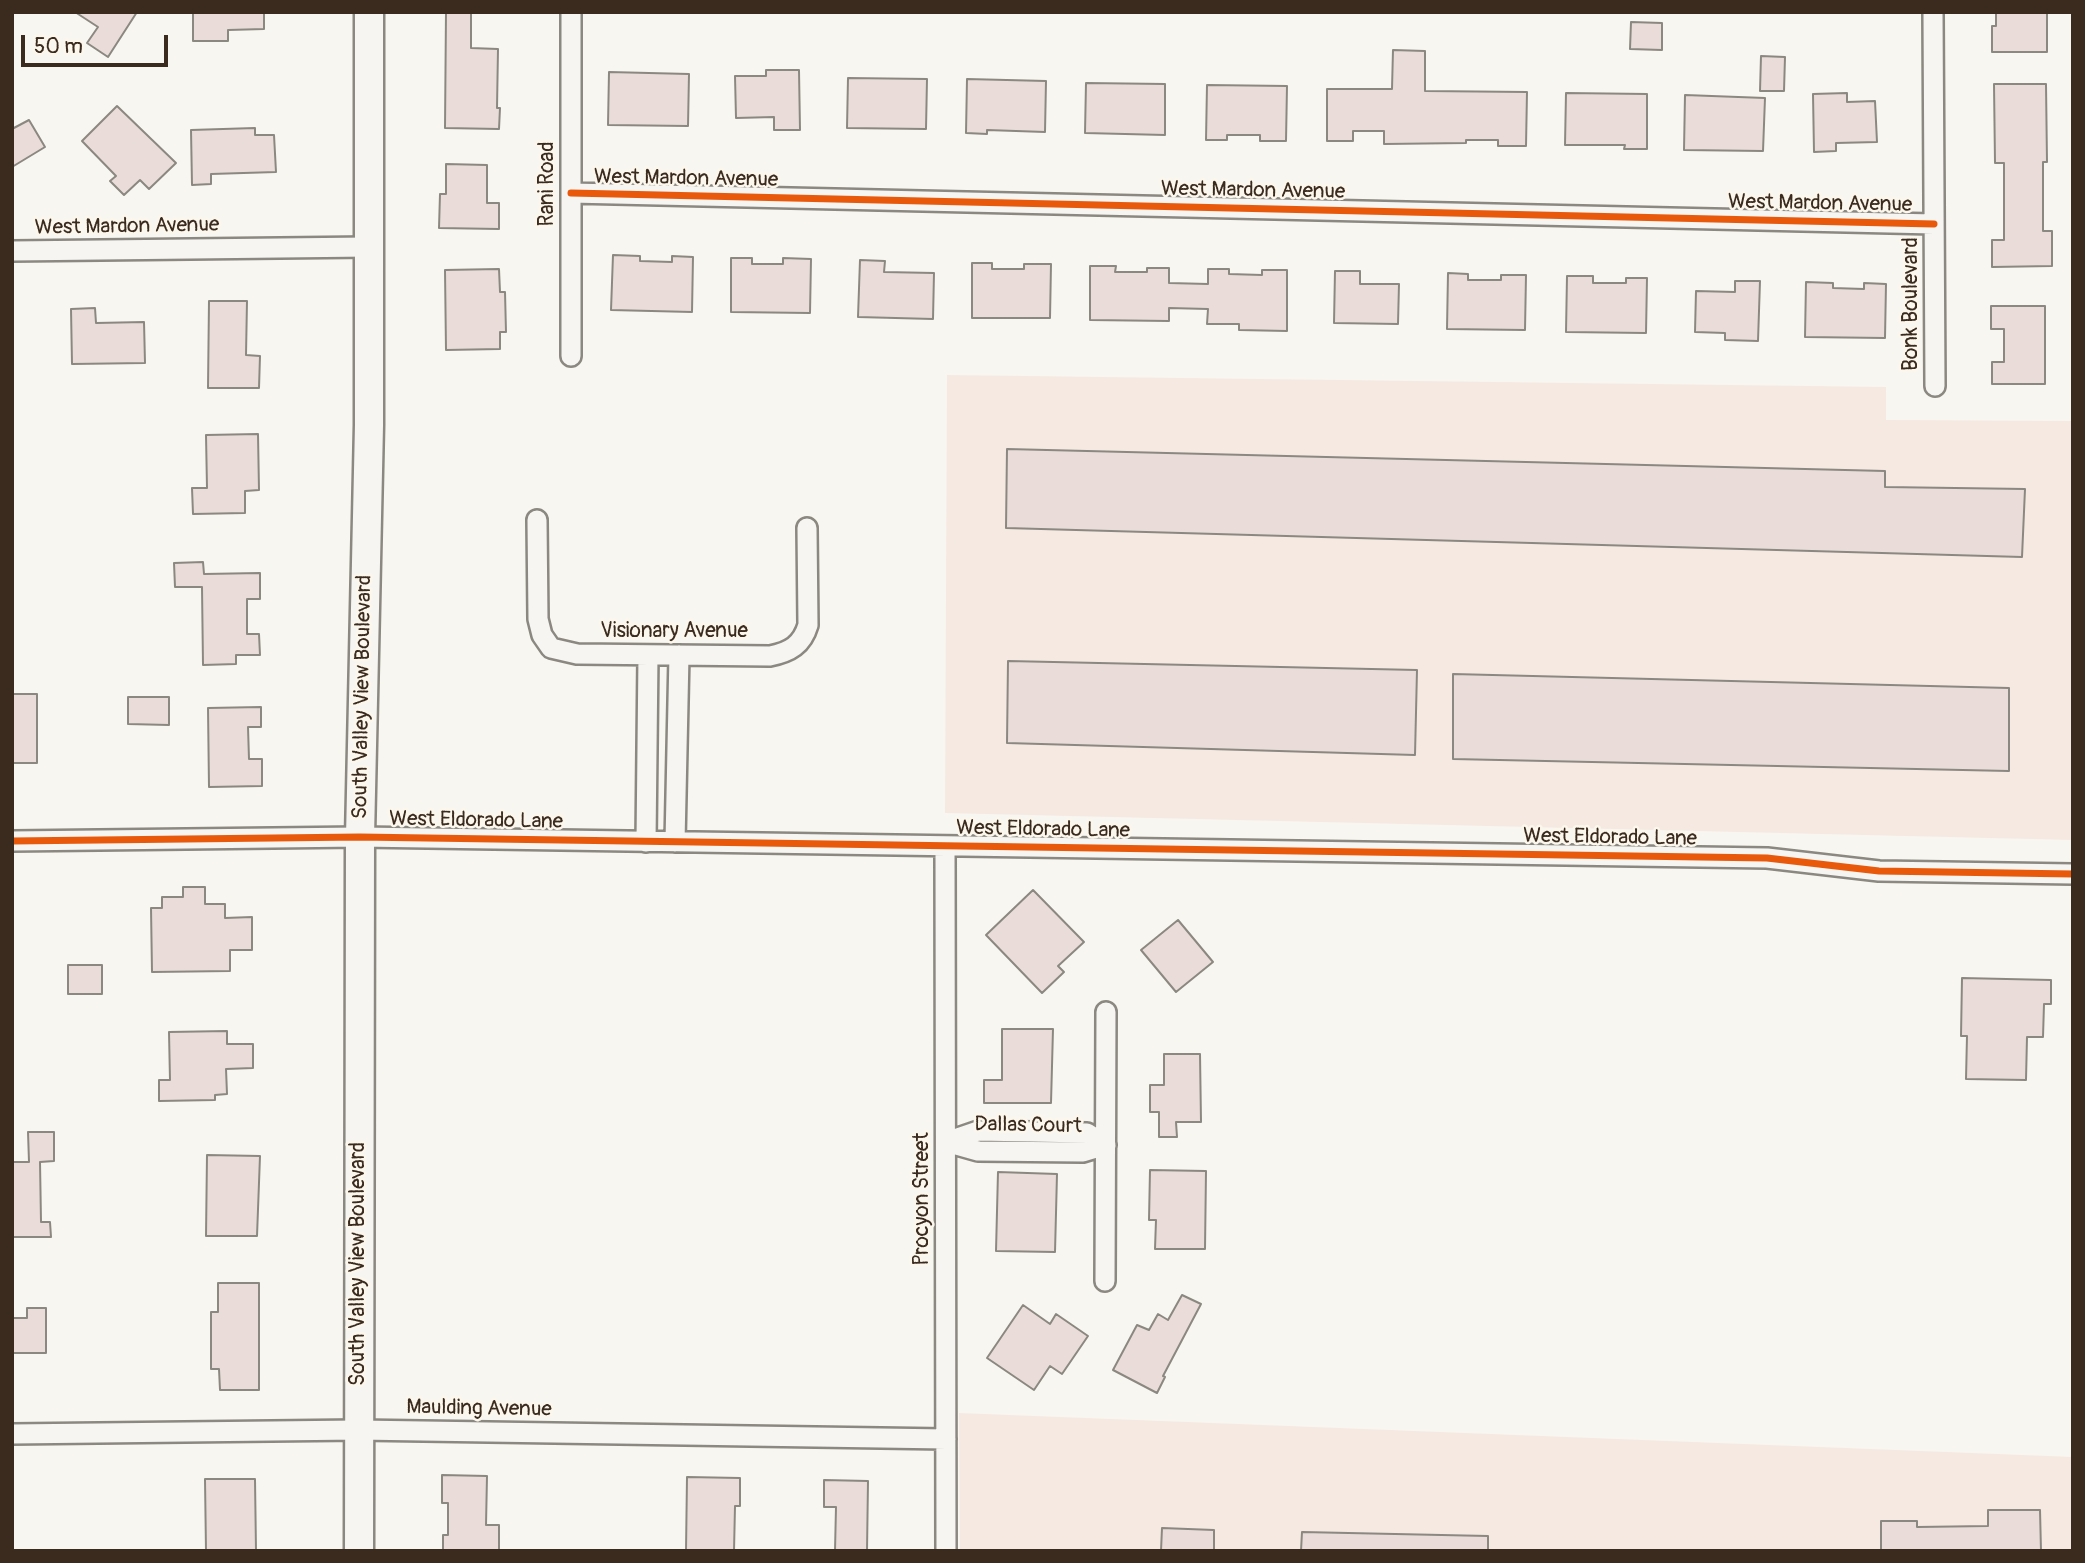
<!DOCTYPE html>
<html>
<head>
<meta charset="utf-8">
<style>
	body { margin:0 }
	#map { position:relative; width:2085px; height:1563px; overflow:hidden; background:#f8f6f0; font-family:Pangolin,sans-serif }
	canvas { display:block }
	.frame { position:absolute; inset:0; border:14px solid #3b2a1e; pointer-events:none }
	.scale { position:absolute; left:21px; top:35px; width:147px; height:32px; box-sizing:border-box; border:4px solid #3b2a1e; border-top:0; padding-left:9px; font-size:21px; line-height:24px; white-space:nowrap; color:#3b2a1e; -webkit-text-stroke:5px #fbf7ec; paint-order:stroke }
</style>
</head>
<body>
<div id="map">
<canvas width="2085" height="1563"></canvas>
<div class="frame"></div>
<div class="scale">50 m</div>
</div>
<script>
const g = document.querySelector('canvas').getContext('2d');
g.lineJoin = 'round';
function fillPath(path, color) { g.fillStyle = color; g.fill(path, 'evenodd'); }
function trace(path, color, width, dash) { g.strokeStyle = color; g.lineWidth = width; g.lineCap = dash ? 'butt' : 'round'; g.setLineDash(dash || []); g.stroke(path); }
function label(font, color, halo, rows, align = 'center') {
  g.font = font + ' Pangolin,sans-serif'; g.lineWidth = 5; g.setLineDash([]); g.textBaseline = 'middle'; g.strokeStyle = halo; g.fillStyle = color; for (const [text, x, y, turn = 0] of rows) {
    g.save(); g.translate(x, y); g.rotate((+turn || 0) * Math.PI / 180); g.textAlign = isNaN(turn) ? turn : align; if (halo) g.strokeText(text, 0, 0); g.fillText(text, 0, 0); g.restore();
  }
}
fillPath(new Path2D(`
	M 947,375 L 1886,387 L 1886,420 L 2073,421 L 2073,840 L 945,813 Z
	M 959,1413 L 2073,1457 L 2073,1551 L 960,1551 Z`), '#f6e9e1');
const building = new Path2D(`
	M 75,12 L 137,12 L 108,57 L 87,43 L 98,27 Z
	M 193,12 L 264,12 L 264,29 L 228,30 L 228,41 L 193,41 Z
	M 446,12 L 471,12 L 471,48 L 498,49 L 497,108 L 500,108 L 499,129 L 445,128 Z
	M 1996,12 L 2047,12 L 2047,52 L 1992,52 L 1992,26 L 1996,26 Z
	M 1631,22 L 1662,23 L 1662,50 L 1630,49 Z
	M 1393,50 L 1425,51 L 1425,91 L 1527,92 L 1526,146 L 1498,146 L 1498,140 L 1466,140 L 1466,143 L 1384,144 L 1384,131 L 1353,131 L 1353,141 L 1327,141 L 1327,89 L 1392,89 Z
	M 1761,56 L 1785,57 L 1784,91 L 1760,91 Z
	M 766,70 L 799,70 L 800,130 L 774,130 L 774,117 L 736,118 L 735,76 L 766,76 Z
	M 609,72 L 689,74 L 688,126 L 608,125 Z
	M 848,78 L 927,79 L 926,129 L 847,128 Z
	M 967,79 L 1046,81 L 1045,132 L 987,130 L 987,134 L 966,133 Z
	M 1086,83 L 1165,84 L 1165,135 L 1085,133 Z
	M 1994,84 L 2046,84 L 2047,162 L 2043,162 L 2043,231 L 2052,231 L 2052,266 L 1992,267 L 1992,240 L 2004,240 L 2004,163 L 1995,163 Z
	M 1207,85 L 1287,86 L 1286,141 L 1260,141 L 1260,135 L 1227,135 L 1227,140 L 1206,140 Z
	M 1566,93 L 1647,94 L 1647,149 L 1624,149 L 1625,145 L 1565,145 Z
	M 1847,93 L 1847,102 L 1875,101 L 1877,142 L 1836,143 L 1836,151 L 1814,152 L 1813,94 Z
	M 1685,95 L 1765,98 L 1763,151 L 1684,150 Z
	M 117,106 L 176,163 L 149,189 L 140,180 L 124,195 L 110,181 L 116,176 L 82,141 Z
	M 29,120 L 45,147 L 12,167 L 12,129 Z
	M 255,128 L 255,135 L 274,135 L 276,172 L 211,174 L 211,184 L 192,185 L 191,130 Z
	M 446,164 L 487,165 L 487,203 L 499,203 L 499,229 L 439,228 L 440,194 L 446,194 Z
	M 613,255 L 640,256 L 640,261 L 672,262 L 672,256 L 693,257 L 692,312 L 611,310 Z
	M 731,258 L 752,258 L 752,264 L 783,264 L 783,258 L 811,259 L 810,313 L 731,312 Z
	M 860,260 L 885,261 L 884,272 L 934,273 L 933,319 L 858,317 Z
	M 972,263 L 992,263 L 992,269 L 1024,269 L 1024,264 L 1051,264 L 1050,318 L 972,318 Z
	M 1090,266 L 1116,266 L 1115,272 L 1147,272 L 1147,268 L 1169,268 L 1169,283 L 1208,284 L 1208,269 L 1229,269 L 1229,274 L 1262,275 L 1262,270 L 1287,270 L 1287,331 L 1239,330 L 1239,324 L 1207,324 L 1208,309 L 1169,308 L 1169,321 L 1090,320 Z
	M 499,269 L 500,292 L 505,292 L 506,332 L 500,332 L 500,349 L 446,350 L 445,270 Z
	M 1335,271 L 1360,271 L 1360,284 L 1399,284 L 1398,324 L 1334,323 Z
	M 1448,273 L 1468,274 L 1468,280 L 1501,280 L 1501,275 L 1526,275 L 1525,330 L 1447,329 Z
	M 1567,276 L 1593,276 L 1593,283 L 1626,283 L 1626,278 L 1647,278 L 1646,333 L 1566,332 Z
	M 1735,281 L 1760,281 L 1758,341 L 1725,340 L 1725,333 L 1695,332 L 1696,291 L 1735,292 Z
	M 1806,282 L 1833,283 L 1833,288 L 1864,289 L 1864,283 L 1886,284 L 1885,338 L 1805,337 Z
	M 209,301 L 247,301 L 246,355 L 260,356 L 259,388 L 208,388 Z
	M 1991,306 L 2045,306 L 2045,384 L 1992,384 L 1992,362 L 2004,362 L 2004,329 L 1991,329 Z
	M 95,308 L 96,323 L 144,322 L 145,363 L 72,364 L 71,309 Z
	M 258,434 L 259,490 L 245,491 L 245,513 L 193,514 L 192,488 L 207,488 L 206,435 Z
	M 1007,449 L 1885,471 L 1885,487 L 2025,489 L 2022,557 L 1006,528 Z
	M 203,562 L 204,574 L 260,573 L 260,599 L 247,599 L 247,634 L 259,634 L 260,655 L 236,655 L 236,664 L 203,665 L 202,587 L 175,587 L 174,563 Z
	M 1008,661 L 1417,670 L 1415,755 L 1007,743 Z
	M 1453,674 L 2009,688 L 2009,771 L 1453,759 Z
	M 13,694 L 37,694 L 37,763 L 13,763 Z
	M 128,697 L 169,697 L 169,725 L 128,724 Z
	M 261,707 L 261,727 L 248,727 L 249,759 L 262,759 L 262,786 L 209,787 L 208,708 Z
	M 183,887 L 205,887 L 205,904 L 225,904 L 225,918 L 252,917 L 252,950 L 230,950 L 230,971 L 152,972 L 151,908 L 162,908 L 162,897 L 183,897 Z
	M 1033,890 L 1084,942 L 1058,966 L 1064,972 L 1042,993 L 986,935 Z
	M 1178,920 L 1213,962 L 1176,992 L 1141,950 Z
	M 68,965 L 102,965 L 102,994 L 68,994 Z
	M 1962,978 L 2051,980 L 2051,1004 L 2044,1004 L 2043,1037 L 2027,1037 L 2026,1080 L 1966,1079 L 1967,1036 L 1961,1036 Z
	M 1002,1029 L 1053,1029 L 1051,1103 L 984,1103 L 984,1080 L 1002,1080 Z
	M 227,1031 L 227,1044 L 253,1044 L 253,1068 L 226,1069 L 227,1094 L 215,1095 L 215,1100 L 159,1101 L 159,1080 L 170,1080 L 169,1032 Z
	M 1164,1054 L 1200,1054 L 1201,1122 L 1176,1122 L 1177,1137 L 1159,1137 L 1159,1112 L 1150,1112 L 1150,1085 L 1164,1085 Z
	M 28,1132 L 54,1132 L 54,1161 L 40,1162 L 41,1222 L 50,1222 L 51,1237 L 12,1237 L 12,1162 L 29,1162 Z
	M 207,1155 L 260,1156 L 257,1236 L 206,1236 Z
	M 1150,1170 L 1206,1171 L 1205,1249 L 1155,1249 L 1156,1220 L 1149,1220 Z
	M 998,1172 L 1057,1174 L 1055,1252 L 996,1251 Z
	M 218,1283 L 259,1283 L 259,1390 L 220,1390 L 219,1369 L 211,1369 L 211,1312 L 218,1312 Z
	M 1182,1295 L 1201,1304 L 1163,1376 L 1165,1377 L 1157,1393 L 1113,1370 L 1137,1325 L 1149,1330 L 1158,1314 L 1168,1320 Z
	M 1023,1305 L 1050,1324 L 1056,1314 L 1088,1336 L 1062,1374 L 1050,1366 L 1034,1390 L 987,1358 Z
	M 27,1308 L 46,1308 L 46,1353 L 12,1353 L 12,1318 L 27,1318 Z
	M 442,1475 L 487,1476 L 486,1525 L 499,1525 L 499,1551 L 443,1551 L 443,1535 L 448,1535 L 448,1503 L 442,1503 Z
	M 687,1477 L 740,1478 L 740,1506 L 735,1506 L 734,1551 L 686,1551 Z
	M 205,1479 L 255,1479 L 256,1551 L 206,1551 Z
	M 824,1480 L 868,1481 L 867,1551 L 835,1551 L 836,1507 L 824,1507 Z
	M 1988,1510 L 2040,1510 L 2041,1551 L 1881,1551 L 1881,1521 L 1917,1521 L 1917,1527 L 1988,1526 Z
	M 1162,1528 L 1214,1530 L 1214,1551 L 1161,1551 Z
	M 1302,1532 L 1488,1536 L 1488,1551 L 1301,1551 Z`);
fillPath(building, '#eaddd9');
trace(building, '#8b8781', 2);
const street = new Path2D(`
	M 571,12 L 571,356
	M 1933,12 L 1935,386
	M 571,193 L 1934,224
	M 12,251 L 369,247
	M 537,520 L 538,619 L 542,635 L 551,648 L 577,654 L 770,656 C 790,652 802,645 808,625 L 807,528
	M 12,841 L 360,837 L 1431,853 L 1767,858 L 1879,871 L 2073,874
	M 646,842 L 648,655
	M 675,842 L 679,655
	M 945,846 L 946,1551
	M 946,1142 L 978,1131 L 1087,1133 L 1106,1145
	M 946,1142 L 978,1151 L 1083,1152 L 1106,1145
	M 1105,1281 L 1106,1012
	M 12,1434 L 358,1430 L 946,1439`);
const secondary = new Path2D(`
	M 359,1551 L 360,837 L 369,425 L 369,12`);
trace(street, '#8b8781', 24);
trace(secondary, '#8b8781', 33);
trace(street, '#f6f5f1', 19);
trace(secondary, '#f6f5f1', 28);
trace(new Path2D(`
	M 571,193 L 1934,224
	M 12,841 L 360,837 L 1431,853 L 1767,858 L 1879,871 L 2073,874`), '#e8590c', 7);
label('21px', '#3b2a1e', '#fbf7ec', [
	["West Mardon Avenue",686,179,1],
	["Rani Road",548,184,-90],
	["West Mardon Avenue",1253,191,1],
	["West Mardon Avenue",1820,204,1],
	["West Mardon Avenue",127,227,-1],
	["Bonk Boulevard",1912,304,-90],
	["Visionary Avenue",674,632],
	["South Valley View Boulevard",363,697,-89],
	["West Eldorado Lane",476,821,1],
	["West Eldorado Lane",1043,830,1],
	["West Eldorado Lane",1610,838,1],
	["Dallas Court",1028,1126,1],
	["Procyon Street",923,1199,-90],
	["South Valley View Boulevard",359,1264,-90],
	["Maulding Avenue",479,1409,1]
]);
</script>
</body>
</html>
